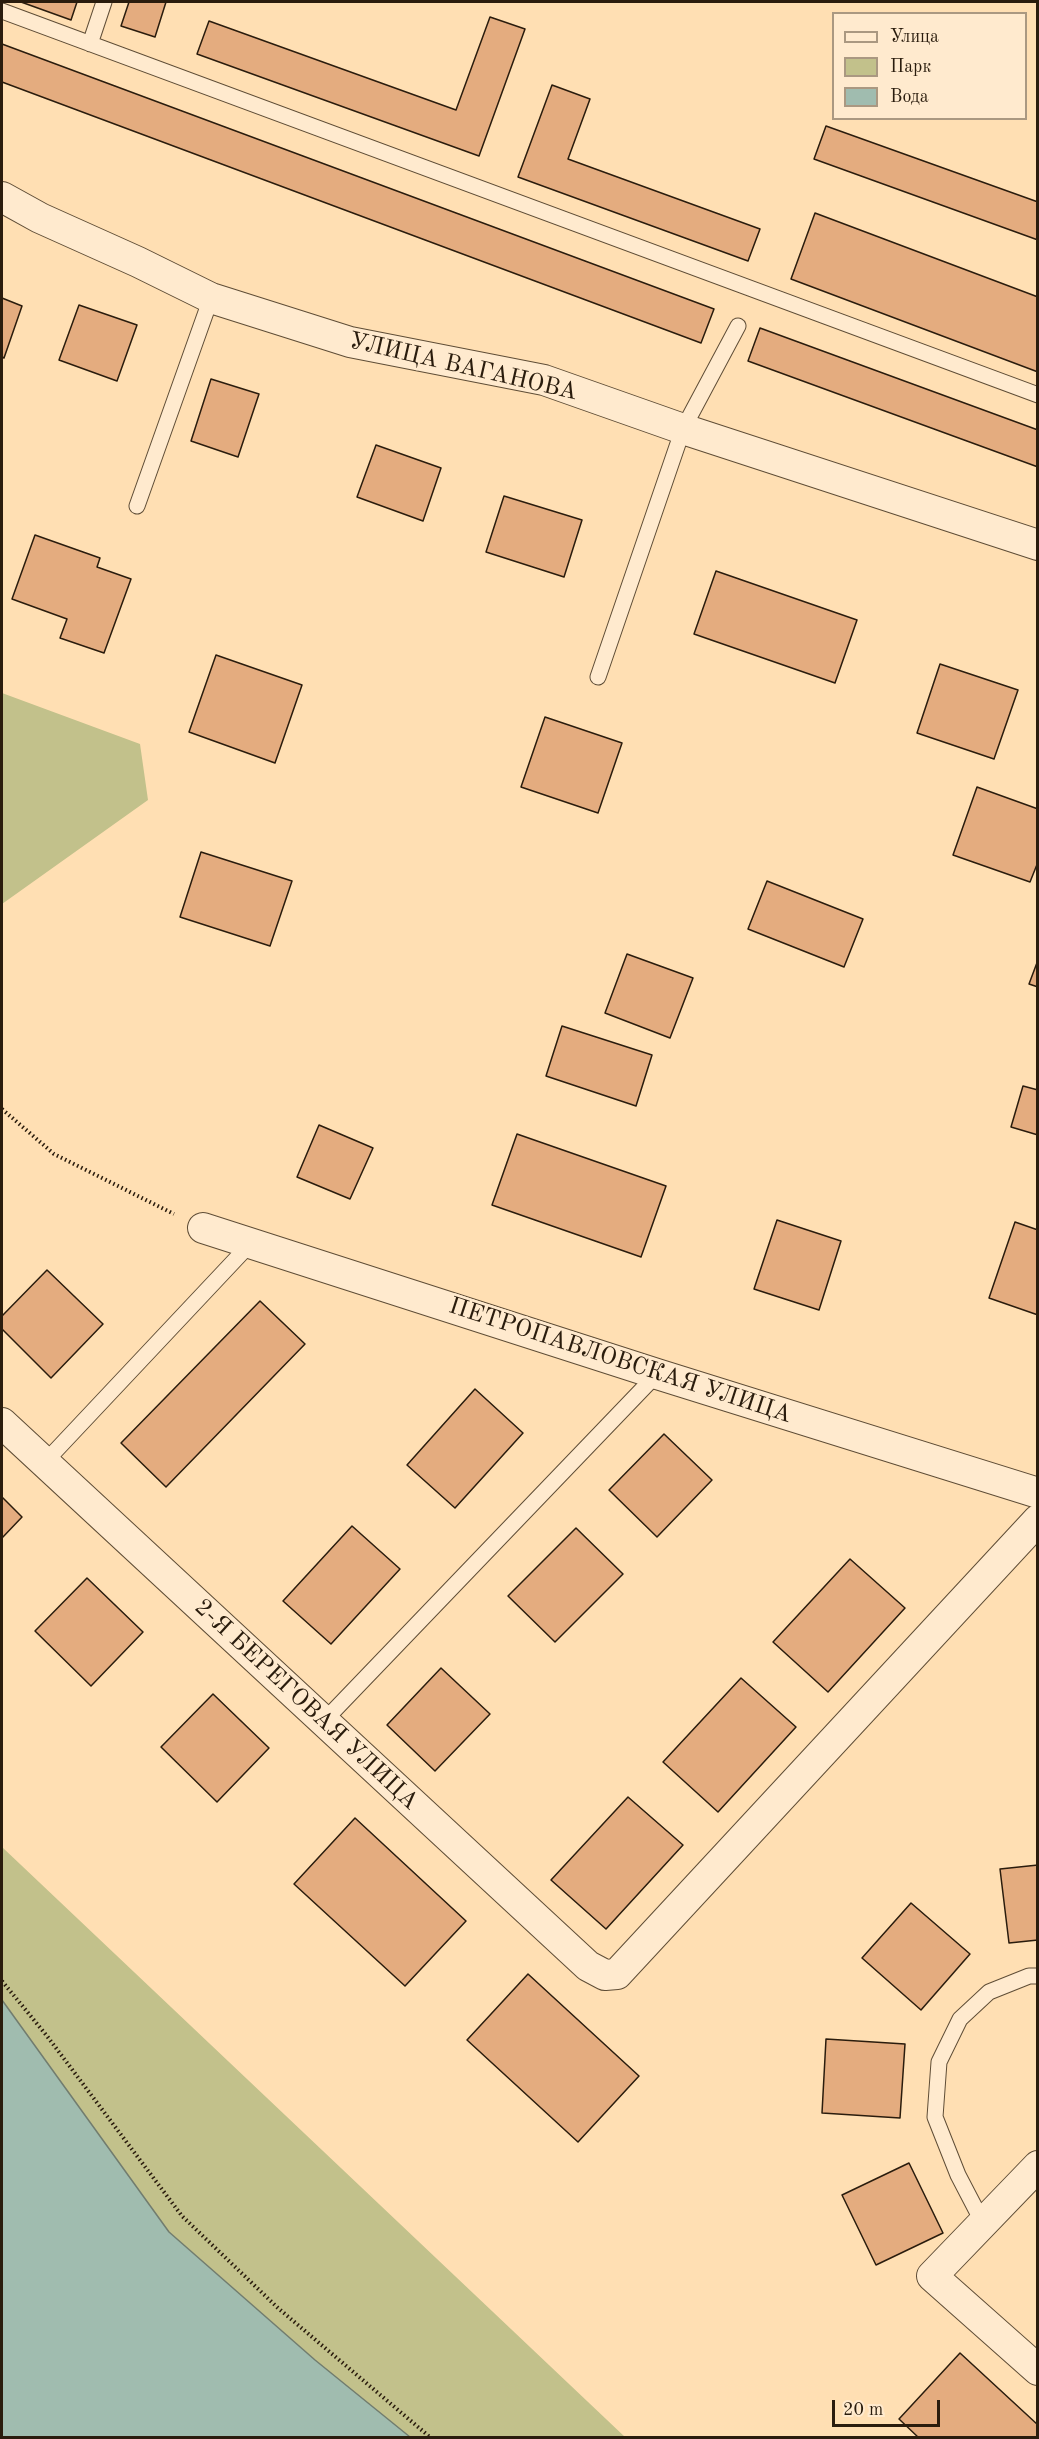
<!DOCTYPE html>
<html>
<head>
<meta charset="utf-8">
<style>
	body { margin:0 }
	#map { position:relative; width:1039px; height:2439px; overflow:hidden; background:#ffdfb3; font-family:"Old Standard TT",serif }
	canvas { display:block }
	.frame { position:absolute; inset:0; border:3px solid #2a1c0d; pointer-events:none }
	.legend { position:absolute; left:832px; top:12px; width:195px; height:108px; box-sizing:border-box; background:#ffeace; border:2px solid #aa9881; margin:0; padding:8px 10px; list-style:none; font-size:18px; color:#2a1c0d }
	.legend li { display:flex; align-items:center; gap:12px; height:30px }
	.legend b { width:30px; border:2px solid #aa9881 }
	.scale { position:absolute; left:832px; top:2400px; width:108px; height:27px; box-sizing:border-box; border:3px solid #2a1c0d; border-top:0; padding-left:8px; font-size:18px; line-height:21px; white-space:nowrap; color:#2a1c0d; -webkit-text-stroke:4px #ffeace; paint-order:stroke }
</style>
</head>
<body>
<div id="map">
<canvas width="1039" height="2439"></canvas>
<div class="frame"></div>
<ul class="legend">
<li><b style="height:8px;background:#ffeace"></b>Улица</li>
<li><b style="height:16px;background:#c2c18b"></b>Парк</li>
<li><b style="height:16px;background:#a0bcaf"></b>Вода</li>
</ul>
<div class="scale">20 m</div>
</div>
<script>
const g = document.querySelector('canvas').getContext('2d');
g.lineJoin = 'round';
function fillPath(path, color) { g.fillStyle = color; g.fill(path, 'evenodd'); }
function trace(path, color, width, dash) { g.strokeStyle = color; g.lineWidth = width; g.lineCap = dash ? 'butt' : 'round'; g.setLineDash(dash || []); g.stroke(path); }
function label(font, color, halo, rows, align = 'center') {
  g.font = font + ' "Old Standard TT",serif'; g.lineWidth = 5; g.setLineDash([]); g.textBaseline = 'middle'; g.strokeStyle = halo; g.fillStyle = color; for (const [text, x, y, turn = 0] of rows) {
    g.save(); g.translate(x, y); g.rotate((+turn || 0) * Math.PI / 180); g.textAlign = isNaN(turn) ? turn : align; if (halo) g.strokeText(text, 0, 0); g.fillText(text, 0, 0); g.restore();
  }
}
fillPath(new Path2D(`
	M 2,693 L 140,744 L 148,800 L 2,904 Z
	M 2,1847 L 625,2437 L 410,2437 L 315,2360 L 169,2232 L 2,2000 Z`), '#c2c18b');
const water = new Path2D(`
	M 2,2000 L 169,2232 L 315,2360 L 410,2437 L 2,2437 Z`);
fillPath(water, '#a0bcaf');
trace(water, '#717c6e', 1.5);
const building = new Path2D(`
	M 21,2 L 77,2 L 71,20 Z
	M 129,2 L 166,2 L 155,37 L 121,26 Z
	M 490,17 L 525,29 L 479,156 L 197,54 L 209,21 L 456,110 Z
	M 2,44 L 714,309 L 701,343 L 2,82 Z
	M 552,85 L 590,99 L 568,159 L 760,229 L 748,261 L 518,177 Z
	M 826,126 L 1038,202 L 1038,240 L 814,159 Z
	M 815,213 L 1038,297 L 1038,372 L 791,279 Z
	M 2,298 L 22,306 L 4,358 L 2,357 Z
	M 79,305 L 137,325 L 117,381 L 59,360 Z
	M 760,328 L 1038,430 L 1038,467 L 748,361 Z
	M 211,379 L 259,394 L 238,457 L 191,441 Z
	M 376,445 L 441,468 L 423,521 L 357,497 Z
	M 504,496 L 582,520 L 564,577 L 486,552 Z
	M 35,535 L 100,558 L 97,567 L 131,579 L 104,653 L 60,638 L 67,619 L 12,599 Z
	M 716,571 L 857,620 L 835,683 L 694,634 Z
	M 216,655 L 302,685 L 275,763 L 189,732 Z
	M 940,664 L 1018,690 L 994,759 L 917,733 Z
	M 545,717 L 622,743 L 598,813 L 521,787 Z
	M 977,787 L 1038,809 L 1038,862 L 1030,882 L 953,855 Z
	M 201,852 L 292,881 L 270,946 L 180,917 Z
	M 767,881 L 863,919 L 844,967 L 748,929 Z
	M 627,954 L 693,978 L 670,1038 L 605,1013 Z
	M 1038,960 L 1038,987 L 1029,984 Z
	M 562,1026 L 652,1055 L 636,1106 L 546,1076 Z
	M 1023,1086 L 1038,1090 L 1038,1135 L 1011,1127 Z
	M 319,1125 L 373,1148 L 350,1199 L 297,1177 Z
	M 517,1134 L 666,1186 L 641,1257 L 492,1205 Z
	M 777,1220 L 841,1241 L 819,1310 L 754,1289 Z
	M 1015,1222 L 1038,1230 L 1038,1315 L 989,1298 Z
	M 47,1270 L 103,1324 L 51,1378 L 2,1329 L 2,1316 Z
	M 260,1301 L 305,1344 L 166,1487 L 121,1443 Z
	M 475,1389 L 523,1433 L 455,1508 L 407,1465 Z
	M 664,1434 L 712,1480 L 657,1537 L 609,1490 Z
	M 2,1497 L 22,1517 L 2,1538 Z
	M 352,1526 L 400,1569 L 331,1644 L 283,1601 Z
	M 576,1528 L 623,1574 L 555,1642 L 508,1596 Z
	M 850,1559 L 905,1608 L 828,1692 L 773,1642 Z
	M 87,1578 L 143,1632 L 91,1686 L 35,1631 Z
	M 441,1668 L 490,1714 L 435,1771 L 387,1725 Z
	M 741,1678 L 796,1727 L 718,1812 L 663,1762 Z
	M 213,1694 L 269,1748 L 217,1802 L 161,1747 Z
	M 628,1797 L 683,1845 L 606,1929 L 551,1880 Z
	M 355,1818 L 466,1921 L 405,1986 L 294,1884 Z
	M 1038,1865 L 1038,1940 L 1009,1943 L 1000,1869 Z
	M 911,1903 L 970,1954 L 921,2010 L 862,1958 Z
	M 528,1974 L 639,2076 L 578,2142 L 467,2040 Z
	M 826,2039 L 905,2044 L 900,2118 L 822,2113 Z
	M 909,2163 L 943,2233 L 876,2265 L 842,2195 Z
	M 960,2353 L 1038,2425 L 1038,2438 L 919,2438 L 899,2419 Z`);
fillPath(building, '#e4ac7f');
trace(building, '#2a1c0d', 1.5);
const service = new Path2D(`
	M 2,11 L 1038,395
	M 90,44 L 104,2
	M 137,506 L 211,298
	M 598,677 L 683,429 L 738,326
	M 45,1462 L 251,1243
	M 323,1722 L 657,1374
	M 983,2223 L 958,2175 L 935,2117 L 939,2062 L 960,2019 L 989,1992 L 1029,1976 L 1038,1976`);
const minor = new Path2D(`
	M 2,197 L 40,218 L 138,262 L 211,298 L 350,342 L 544,380 L 683,429 L 1038,545
	M 203,1228 L 657,1374 L 1038,1493
	M 2,1423 L 588,1966 L 605,1975 L 617,1974 L 1038,1520
	M 1038,2166 L 932,2276 L 1038,2370`);
trace(service, '#5f4d36', 17);
trace(minor, '#5f4d36', 32);
trace(new Path2D(`
	M 2,1109 L 54,1154 L 174,1214
	M 2,1981 L 47,2036 L 182,2216 L 278,2308 L 431,2438`), '#2a1c0d', 4, [1.5, 3]);
trace(service, '#ffeace', 15);
trace(minor, '#ffeace', 30);
label('24px', '#2a1c0d', '#ffeace', [
	["УЛИЦА ВАГАНОВА",463,367,13],
	["ПЕТРОПАВЛОВСКАЯ УЛИЦА",620,1361,18],
	["2-Я БЕРЕГОВАЯ УЛИЦА",306,1705,43]
]);
</script>
</body>
</html>
